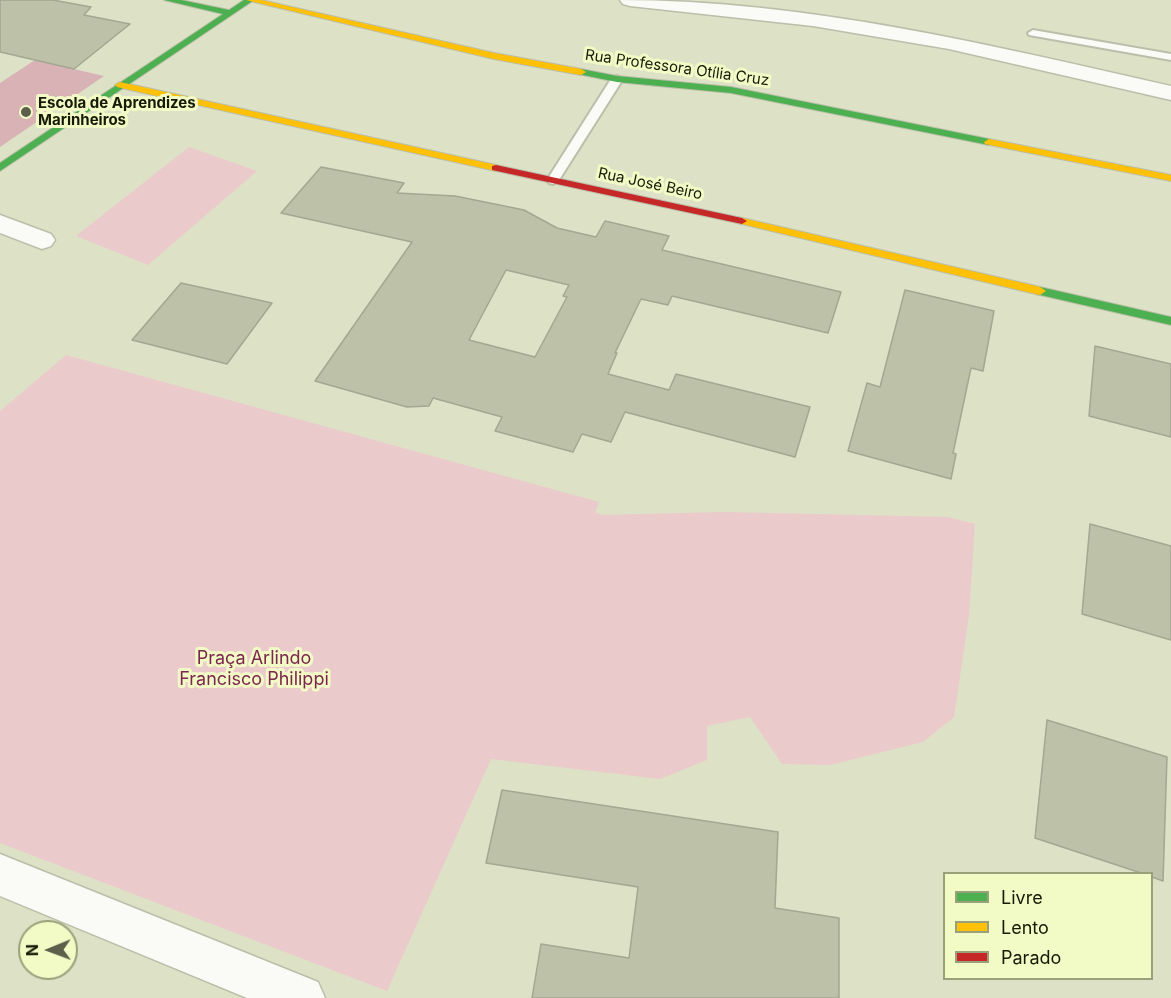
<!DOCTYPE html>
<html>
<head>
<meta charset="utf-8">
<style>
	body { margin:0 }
	#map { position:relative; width:1171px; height:998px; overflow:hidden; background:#dde1c6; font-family:Inter,sans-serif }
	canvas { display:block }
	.legend { position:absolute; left:943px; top:872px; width:210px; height:108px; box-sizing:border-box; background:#f2fac6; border:2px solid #9aa07a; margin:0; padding:8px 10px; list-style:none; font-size:18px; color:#171a07 }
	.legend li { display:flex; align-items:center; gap:12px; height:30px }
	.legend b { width:30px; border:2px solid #9aa07a }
	.north { position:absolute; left:18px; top:920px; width:60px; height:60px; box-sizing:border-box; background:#f2fac6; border:2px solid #9aa07a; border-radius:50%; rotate:269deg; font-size:16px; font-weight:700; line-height:24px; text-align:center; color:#171a07 }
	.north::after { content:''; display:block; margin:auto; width:21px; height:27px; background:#5c604a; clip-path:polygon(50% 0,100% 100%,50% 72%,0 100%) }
</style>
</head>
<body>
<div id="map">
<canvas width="1171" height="998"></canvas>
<ul class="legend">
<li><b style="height:8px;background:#4caf50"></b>Livre</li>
<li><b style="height:8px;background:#ffc107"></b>Lento</li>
<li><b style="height:8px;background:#c62828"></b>Parado</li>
</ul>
<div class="north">N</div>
</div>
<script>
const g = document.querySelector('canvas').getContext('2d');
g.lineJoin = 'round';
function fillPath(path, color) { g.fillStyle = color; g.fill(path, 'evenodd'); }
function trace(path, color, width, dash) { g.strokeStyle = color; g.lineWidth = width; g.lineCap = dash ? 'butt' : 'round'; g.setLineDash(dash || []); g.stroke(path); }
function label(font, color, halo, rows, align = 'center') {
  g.font = font + ' Inter,sans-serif'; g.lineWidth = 6; g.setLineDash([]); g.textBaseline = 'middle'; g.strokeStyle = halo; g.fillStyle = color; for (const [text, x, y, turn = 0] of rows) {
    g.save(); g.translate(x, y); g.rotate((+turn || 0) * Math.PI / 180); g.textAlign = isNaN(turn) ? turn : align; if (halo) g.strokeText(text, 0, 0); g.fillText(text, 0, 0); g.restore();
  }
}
fillPath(new Path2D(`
	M 189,147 L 257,171 L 148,265 L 76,236 Z
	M 66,355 L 599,502 L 595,512 L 602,515 L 724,512 L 948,517 L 975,524 L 969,615 L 954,717 L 923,742 L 830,765 L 782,764 L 750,717 L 707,726 L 707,760 L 660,779 L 491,759 L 387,991 L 0,843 L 0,411 Z`), '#ebcacb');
fillPath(new Path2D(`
	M 35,60 L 104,76 L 0,147 L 0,83 Z`), '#d9b2b6');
const building = new Path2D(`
	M 0,0 L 53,0 L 91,7 L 84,15 L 130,24 L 74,69 L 0,52 Z
	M 321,167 L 404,183 L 397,193 L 455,196 L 524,210 L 557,228 L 596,237 L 605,221 L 669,236 L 662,250 L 841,292 L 828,333 L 672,296 L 668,305 L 641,299 L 615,353 L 617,353 L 608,374 L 669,390 L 676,374 L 810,407 L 795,457 L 625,412 L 611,442 L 582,434 L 573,452 L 495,431 L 502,417 L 433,398 L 429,406 L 407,407 L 315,381 L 412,242 L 281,213 ZM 506,270 L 569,285 L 563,296 L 567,297 L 535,357 L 469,340 Z
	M 181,283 L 272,303 L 227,364 L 132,340 Z
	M 905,290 L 994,311 L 983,371 L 971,368 L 953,453 L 956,454 L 951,479 L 848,451 L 867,383 L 880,387 Z
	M 1095,346 L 1171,364 L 1171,437 L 1089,416 Z
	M 1090,524 L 1171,546 L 1171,640 L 1082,614 Z
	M 1047,720 L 1167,757 L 1163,881 L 1152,877 L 1152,873 L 1141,873 L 1035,838 Z
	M 502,790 L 778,832 L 775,908 L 839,918 L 839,998 L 532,998 L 541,944 L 629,958 L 638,887 L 486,863 Z`);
fillPath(building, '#bdc1a7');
trace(building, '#a4a791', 1.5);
const lane = new Path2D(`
	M 1033,30 L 1171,54 L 1171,60 L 1029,35 L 1028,33 Z
	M 617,76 L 623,79 L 559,180 L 553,184 L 549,183 L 547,180 L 611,79 Z`);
const street = new Path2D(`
	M 620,0 C 807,0 989,45 1171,86 L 1171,100 L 949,49 L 813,26 L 630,6 L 623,4 Z
	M 0,215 L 51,234 L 55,240 L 51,246 L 42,249 L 0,233 Z
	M 0,854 L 318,982 L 325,998 L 247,998 L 0,896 Z`);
const fast = new Path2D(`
	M 164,0 L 181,0 L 229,10 L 244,0 L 254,0 L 0,171 L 0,163 L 223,14 Z
	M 581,69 L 617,76 L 731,87 L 989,139 L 994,142 L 989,145 L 731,93 L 617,82 L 578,74 L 578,70 Z
	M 1040,287 L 1171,317 L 1171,325 L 1036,294 L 1034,291 Z`);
const slow = new Path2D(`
	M 246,0 L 261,0 L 494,53 L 581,69 L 586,72 L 581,75 L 494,59 Z
	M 120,82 L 496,165 L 501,168 L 496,171 L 117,87 L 115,85 Z
	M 989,139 L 1171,175 L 1171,181 L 985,144 L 984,142 Z
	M 742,218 L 1040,287 L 1046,291 L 1040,295 L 738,223 L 737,221 Z`);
const jam = new Path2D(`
	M 496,165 L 742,218 L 747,221 L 742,224 L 492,170 L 492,166 Z`);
trace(lane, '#bbbea9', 4);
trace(street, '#bbbea9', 3);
trace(fast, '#bbbea9', 2);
trace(slow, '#bbbea9', 2);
trace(jam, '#bbbea9', 2);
fillPath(lane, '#fafaf6');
fillPath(street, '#fafaf6');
fillPath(fast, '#4caf50');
fillPath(slow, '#ffc107');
fillPath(jam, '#c62828');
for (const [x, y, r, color] of [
	[26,112,6,"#5c604a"]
]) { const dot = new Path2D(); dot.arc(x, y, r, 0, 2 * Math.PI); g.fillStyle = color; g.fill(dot); trace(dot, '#f2fac6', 2); }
label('15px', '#171a07', '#f2fac6', [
	["Rua Professora Otília Cruz",677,68,8],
	["Rua José Beiro",650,184,12]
]);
label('bold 15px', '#171a07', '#f2fac6', [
	["Escola de Aprendizes",38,103],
	["Marinheiros",38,120]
], 'left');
label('18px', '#7c274f', '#f2fac6', [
	["Praça Arlindo",254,659],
	["Francisco Philippi",254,680]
]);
</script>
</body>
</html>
